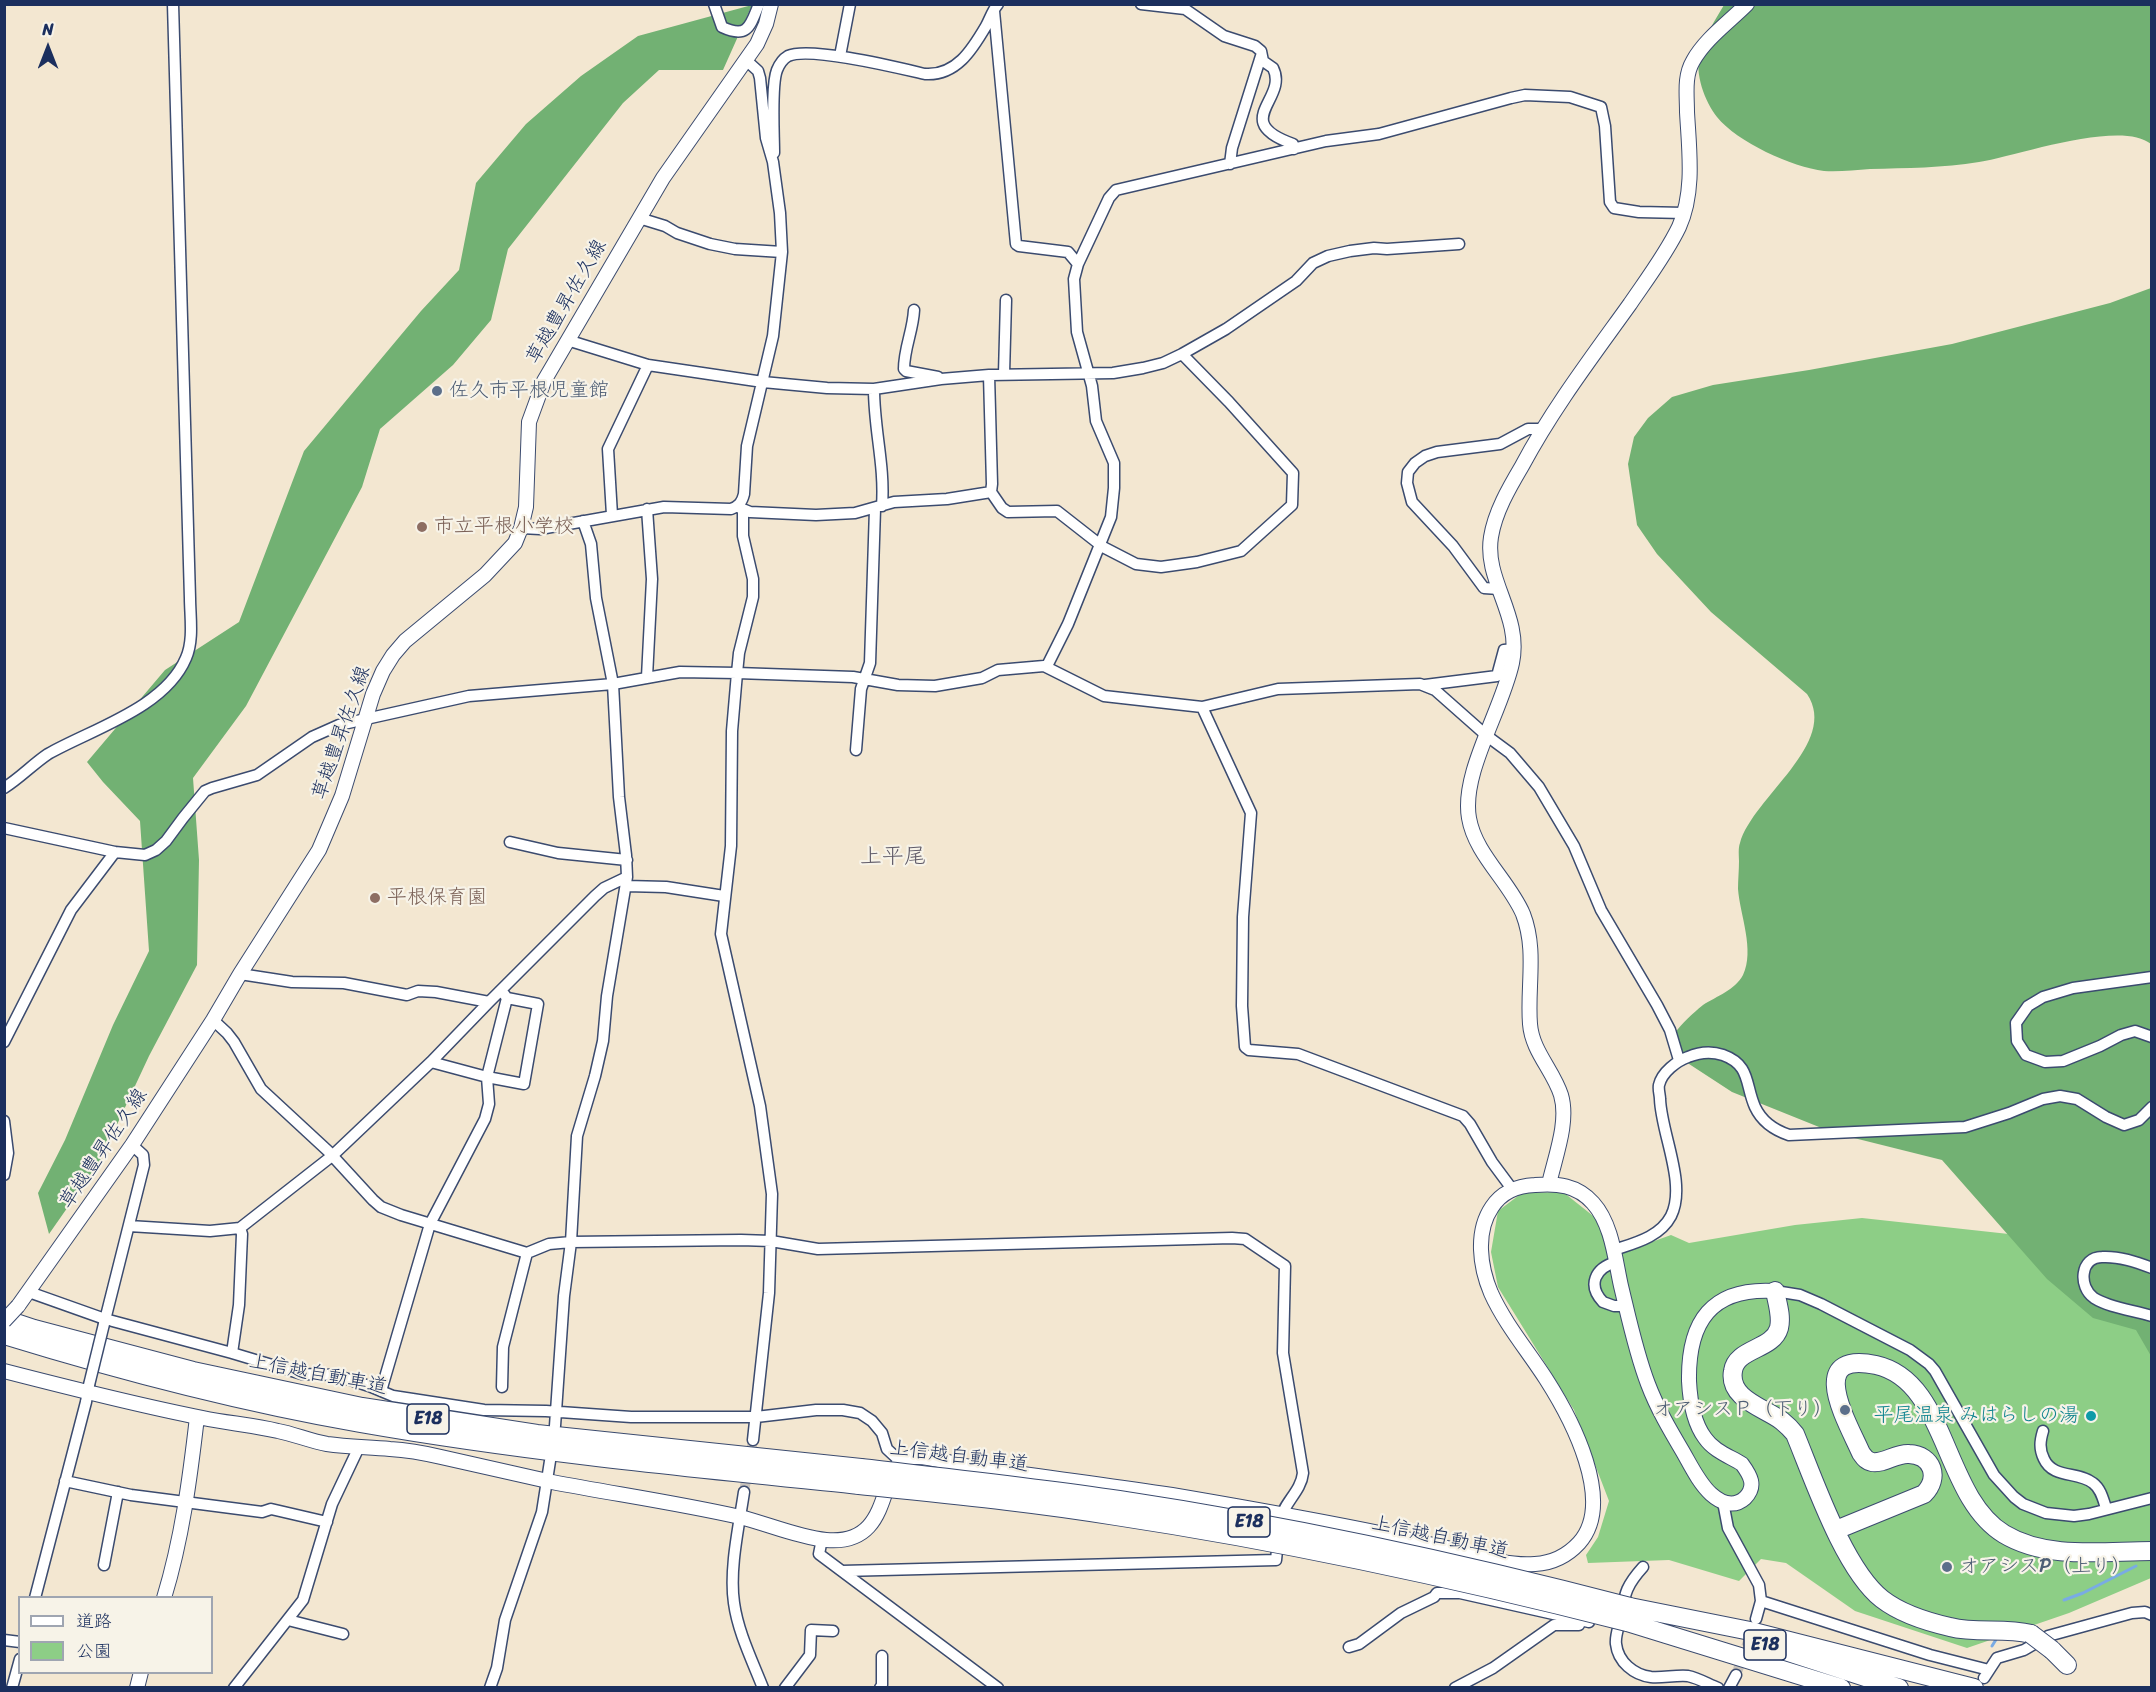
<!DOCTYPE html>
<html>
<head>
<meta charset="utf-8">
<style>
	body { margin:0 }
	#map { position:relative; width:2156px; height:1692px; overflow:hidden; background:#f3e7d1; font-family:Sriracha,"Klee One",sans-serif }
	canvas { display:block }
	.frame { position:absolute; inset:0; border:6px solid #1b2f5e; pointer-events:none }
	.legend { position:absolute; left:18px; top:1596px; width:195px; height:78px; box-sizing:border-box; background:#f7f3e8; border:2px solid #9fa5b1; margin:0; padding:8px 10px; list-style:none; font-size:18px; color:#1b2f5e }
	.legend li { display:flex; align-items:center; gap:12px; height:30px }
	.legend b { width:30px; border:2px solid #9fa5b1 }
	.north { position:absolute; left:18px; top:18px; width:60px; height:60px; -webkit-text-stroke:4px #f7f3e8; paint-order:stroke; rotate:0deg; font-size:16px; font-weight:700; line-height:24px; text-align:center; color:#1b2f5e }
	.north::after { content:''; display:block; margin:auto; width:21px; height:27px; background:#1b2f5e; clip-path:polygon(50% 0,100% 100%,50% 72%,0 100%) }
</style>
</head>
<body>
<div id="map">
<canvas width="2156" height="1692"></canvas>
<div class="frame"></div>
<ul class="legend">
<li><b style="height:8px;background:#fff"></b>道路</li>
<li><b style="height:16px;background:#8dce86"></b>公園</li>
</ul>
<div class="north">N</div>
</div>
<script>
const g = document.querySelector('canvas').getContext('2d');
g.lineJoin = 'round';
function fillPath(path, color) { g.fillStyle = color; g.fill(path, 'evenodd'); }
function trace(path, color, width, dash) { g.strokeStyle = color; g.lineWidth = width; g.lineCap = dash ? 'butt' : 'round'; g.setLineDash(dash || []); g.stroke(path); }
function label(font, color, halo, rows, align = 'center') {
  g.font = font + ' Sriracha,"Klee One",sans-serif'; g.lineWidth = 4.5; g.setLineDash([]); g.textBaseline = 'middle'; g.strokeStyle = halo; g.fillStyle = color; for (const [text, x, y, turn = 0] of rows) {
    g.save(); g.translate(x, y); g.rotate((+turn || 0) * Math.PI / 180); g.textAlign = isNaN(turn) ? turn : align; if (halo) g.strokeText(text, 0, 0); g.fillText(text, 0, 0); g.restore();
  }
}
fillPath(new Path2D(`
	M 2151,1168 L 2151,1578 L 2069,1613 L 1967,1648 L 1855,1611 L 1786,1563 L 1761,1559 L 1739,1581 L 1669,1560 L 1588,1563 L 1586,1555 L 1598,1537 L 1609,1501 L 1574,1410 L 1498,1287 L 1491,1252 L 1498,1211 L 1522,1193 L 1563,1192 L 1597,1219 L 1610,1257 L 1671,1235 L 1689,1243 L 1795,1225 L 1862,1218 L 2027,1236 Z`), '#8dce86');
fillPath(new Path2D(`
	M 752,5 L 723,70 L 659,70 L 623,103 L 508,249 L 491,320 L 453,365 L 380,429 L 362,487 L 246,706 L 193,778 L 199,860 L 197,965 L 149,1056 L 100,1161 L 49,1234 L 38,1193 L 65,1140 L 113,1025 L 149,951 L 140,821 L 103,782 L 87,762 L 165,670 L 239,622 L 304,451 L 421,311 L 459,270 L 476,183 L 526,124 L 581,76 L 638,36 Z
	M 1724,5 L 2151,5 L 2151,144 C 2121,119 2016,156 1979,162 C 1943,168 1906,168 1870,169 C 1855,170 1839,172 1824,171 C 1792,167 1737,142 1717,117 C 1705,102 1694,73 1700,53 C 1705,36 1715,20 1724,5 Z
	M 2151,288 L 2151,1356 L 2136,1330 L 2093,1318 L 2047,1279 L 1942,1160 L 1834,1133 L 1732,1092 L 1686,1062 L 1674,1034 C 1683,1022 1692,1014 1703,1005 C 1717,996 1735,990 1743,975 C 1755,950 1740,915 1738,889 C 1738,880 1739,870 1739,861 C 1739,856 1738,848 1740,843 C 1753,797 1840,743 1807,694 L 1711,612 L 1657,554 L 1637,525 L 1628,464 L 1634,437 L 1648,418 L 1672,397 L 1713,385 L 1809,370 L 1952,344 L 2110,303 Z`), '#72b173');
trace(new Path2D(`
	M 2064,1600 L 2083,1593 L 2136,1566
	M 1992,1646 L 1997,1638`), '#79abe4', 3);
trace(new Path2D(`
	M 744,1492 L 753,1440
	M 1736,1675 L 1753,1628`), '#c8c2ba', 10, [10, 5]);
const street = new Path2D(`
	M 714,4 L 722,27 C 748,39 750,26 759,4
	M 1141,4 L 1185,9 L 1224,36 L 1255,46 L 1261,51 L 1263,61 L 1273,68 C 1289,99 1229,121 1293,144 L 1294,149
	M 994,11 L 1016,244 L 1019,246 L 1068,252 L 1078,264
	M 840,56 L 850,4
	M 774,153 C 774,134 771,85 777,70 C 779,65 783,59 788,56 C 810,46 899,68 925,74 C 956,76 972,50 986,26 C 990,19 992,11 998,4
	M 1230,164 L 1232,148 L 1261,56
	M 639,218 L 665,226 L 677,233 L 710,244 L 735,249 L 782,252
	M 914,310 C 913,331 904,348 904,369 L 906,371 L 938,377
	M 567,340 L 648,365 L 763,382 L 827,388 L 874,389 L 941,379 L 989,375 L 1113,373 L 1143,368 L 1163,363 L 1182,354 L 1226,329 L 1296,281 L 1313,263 L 1328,256 L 1350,251 L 1374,248 L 1387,249 L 1459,244
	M 1004,374 L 1006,300
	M 989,375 L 992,484 L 991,492 L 1002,508 L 1008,512 L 1057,511 L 1103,547 L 1136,564 L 1161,567 L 1197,562 L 1241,551 L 1292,505 L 1293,473 L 1229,402 L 1182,354
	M 874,389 C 874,430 885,465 882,506
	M 740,508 L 750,512 L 816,515 L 855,513 L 894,502 L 947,499 L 991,492
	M 743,511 L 743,536 L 753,579 L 753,597 L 739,653 L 737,673 L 853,677 L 898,685 L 935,686 L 982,678 L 998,670 L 1044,666 L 1104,696 L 1202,707 L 1278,689 L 1420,684 L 1435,690 L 1487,736 L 1510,753 L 1539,787 L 1574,846 L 1601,910 L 1657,1005 L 1670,1030 L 1679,1060
	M 612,515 L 608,449 L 648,365
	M 521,528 L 540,529 L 664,507 L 731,509 C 739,506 742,502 744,494 L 747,446 L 773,336 L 782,252 L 780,213 L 773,162 L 766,138 L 760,78 L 758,71 L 747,61
	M 1499,589 L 1484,588 L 1453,546 L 1412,502 L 1407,483 L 1408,472 L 1415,463 L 1425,456 L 1437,452 L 1500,444 L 1528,429 L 1542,429
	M 1047,666 L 1068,624 L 1111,517 L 1114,488 L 1114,463 L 1096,421 L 1092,386 L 1077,332 L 1074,279 L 1078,264 L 1109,198 L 1116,190 L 1326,141 L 1379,134 L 1511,98 L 1525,95 L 1570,97 L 1601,107 L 1605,126 L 1610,202 L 1614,208 L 1639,212 L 1684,213
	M 647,677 L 652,579 L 647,509
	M 1425,685 L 1497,676 L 1504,650 L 1514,649
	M 1202,707 L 1251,813 L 1243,917 L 1242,1006 L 1245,1047 L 1249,1050 L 1298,1054 L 1463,1116 L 1470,1124 L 1492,1162 L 1512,1189
	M 856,750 L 861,689 L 870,663 L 875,509
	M 4,788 C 20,778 33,764 48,754 C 92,729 165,708 186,658 C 194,640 190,616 190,598 L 173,4
	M 4,828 L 115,852 L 145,855 L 156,850 L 166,841 L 183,818 L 205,791 L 212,788 L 257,775 L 312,737 L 339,725 L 469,696 L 613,684 L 680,672 L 737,673 L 732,731 L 731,846 L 721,934 L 760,1106 L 772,1194 L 769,1293 L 753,1440
	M 510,842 L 558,853 L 627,860
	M 626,886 L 666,887 L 724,896
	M 240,974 L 292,982 L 344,983 L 407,995 L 418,991 L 436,992 L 489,1002
	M 2152,977 L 2073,988 L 2043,997 L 2028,1006 L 2016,1023 L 2017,1041 L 2026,1055 L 2045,1062 L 2063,1061 L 2100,1046 L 2121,1035 L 2135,1031 L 2152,1037
	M 213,1020 L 227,1033 L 234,1042 L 261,1089 L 328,1151 L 373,1200 L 381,1207 L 401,1215 L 527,1253 L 549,1244 L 571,1242 L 741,1240 L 771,1241 L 818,1249 L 1232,1238 L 1245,1239 L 1285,1266 L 1283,1353 L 1303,1473 C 1301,1492 1283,1503 1280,1521
	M 4,1042 L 71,910 L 115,852
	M 431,1062 L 487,1077 L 524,1084 L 538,1004 L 507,998 L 504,994
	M 4,1121 L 8,1153 L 4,1175
	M 129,1226 L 210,1231 L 240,1228 L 332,1156 L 431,1062 L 489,1002 L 595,896 L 604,888 L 627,877
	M 1614,1250 C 1635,1243 1660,1237 1671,1216 C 1687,1184 1661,1133 1660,1099 C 1660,1095 1658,1089 1659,1085 C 1662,1072 1677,1061 1688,1057 C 1700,1052 1711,1051 1723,1055 C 1751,1065 1745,1085 1755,1107 C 1762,1122 1774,1130 1789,1135 L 1965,1127 L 2009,1113 L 2043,1099 L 2060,1096 L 2077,1099 L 2106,1117 L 2124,1125 L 2139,1120 L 2152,1107
	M 1616,1262 C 1595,1268 1587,1285 1603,1302 L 1614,1306 L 1626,1306
	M 2152,1268 C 2136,1262 2119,1256 2102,1257 C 2080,1257 2078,1287 2094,1298 C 2110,1308 2133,1310 2152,1316
	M 1775,1291 L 1800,1295 L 1821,1304 L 1910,1350 L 1929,1364 L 1935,1371 L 1994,1475 L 2014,1497 L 2023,1504 L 2046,1513 L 2074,1516 L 2089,1514 L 2152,1498
	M 29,1292 L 105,1319 L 232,1353 L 302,1374 L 335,1375 L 369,1386 L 393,1396 L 484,1410 L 546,1411 L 631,1417 L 756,1417 L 816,1410 L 843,1410 L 860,1413 L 872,1421 L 882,1433 L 887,1449 L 901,1462
	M 104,1324 L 144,1165 L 143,1155 L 132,1145
	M 232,1353 L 239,1305 L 242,1234 L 240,1228
	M 502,1387 L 503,1347 L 527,1253
	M 381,1391 L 430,1224 L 485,1119 L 489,1104 L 487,1077 L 507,998
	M 555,1426 L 564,1296 L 571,1242 L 577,1136 L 595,1076 L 603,1041 L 607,996 L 627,877 L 626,855 L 619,797 L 613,684 L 596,598 L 591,544 L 583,521
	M 2043,1431 C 2040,1441 2039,1449 2044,1459 C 2053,1479 2078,1471 2093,1483 C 2101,1489 2103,1499 2106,1508
	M 65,1481 L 131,1495 L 262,1512 L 271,1509 L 327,1522
	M 744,1492 C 739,1526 729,1569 734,1603 C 738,1632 752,1660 763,1688
	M 1723,1502 L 1728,1528 L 1759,1585 L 1761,1601 L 1756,1619
	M 822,1539 L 819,1554 L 998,1688
	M 104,1565 L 118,1492
	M 1643,1567 C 1624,1588 1625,1595 1620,1621 C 1618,1629 1615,1637 1616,1644 C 1618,1662 1634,1675 1651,1677 C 1663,1678 1675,1675 1688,1676 C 1698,1678 1708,1684 1718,1688
	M 842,1571 L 1276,1560 L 1278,1540
	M 35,1598 L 86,1402 L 89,1385
	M 1761,1601 L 1930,1655 L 1989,1670
	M 288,1620 L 343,1634
	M 4,1640 L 20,1642
	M 1349,1647 L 1359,1644 L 1401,1613 L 1434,1597 L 1437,1593 L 1460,1593 L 1589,1622
	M 1984,1678 L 1997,1658 L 2024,1650 L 2048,1636 L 2132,1613 L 2145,1612 L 2152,1615
	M 12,1688 L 20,1659
	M 234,1688 L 303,1600 L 332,1504 L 359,1447
	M 490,1688 L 497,1668 L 505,1620 L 542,1512 L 550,1461
	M 785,1688 L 810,1655 L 811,1630 L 833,1631
	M 880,1688 L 882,1685 L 882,1656
	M 1455,1688 L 1493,1668 L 1554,1625 L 1579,1625
	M 1729,1688 L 1736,1675`);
const secondary = new Path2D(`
	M 1549,1184 C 1555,1157 1569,1122 1561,1095 C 1553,1070 1532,1051 1530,1024 C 1527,987 1537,950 1523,914 C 1509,881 1475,854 1469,818 C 1461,773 1502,710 1512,663 C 1522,615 1484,581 1491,537 C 1495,512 1509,488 1522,466 C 1553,408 1592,357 1630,304 C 1647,279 1666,254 1679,227 C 1695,192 1689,149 1687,112 C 1687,95 1684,76 1693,61 C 1705,39 1729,22 1747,4
	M 18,1306 L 132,1145 L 213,1020 L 240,974 L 319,850 L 342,796 L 373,694 L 383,671 L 393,655 L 405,641 L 485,575 L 515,543 L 521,528 L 526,507 L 529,422 L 544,381 L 663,178 L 757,44 L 766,24 L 771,4
	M 4,1371 C 70,1388 136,1405 203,1418 C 227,1423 253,1425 278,1431 C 294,1434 310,1441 327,1444 C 348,1447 369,1447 390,1449 C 407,1450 424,1453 441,1457 C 478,1465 515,1474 552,1482 C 615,1494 678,1503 740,1517 C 768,1524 797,1537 826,1540 C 895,1546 876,1469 908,1458 C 923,1453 955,1465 971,1467 C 1038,1476 1105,1485 1172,1495 C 1248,1508 1323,1521 1398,1537 C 1418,1542 1439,1546 1460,1551 C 1484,1558 1509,1566 1535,1564 C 1553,1563 1567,1556 1579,1543 C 1616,1502 1571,1418 1546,1379 C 1528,1351 1505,1324 1491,1293 C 1480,1267 1475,1232 1492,1207 C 1502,1192 1516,1186 1535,1185 C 1557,1183 1577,1185 1593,1203 C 1612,1224 1615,1259 1621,1286 C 1629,1319 1636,1353 1648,1384 C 1657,1408 1670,1430 1683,1452 C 1691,1466 1699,1483 1711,1494 C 1721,1503 1734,1508 1745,1498 C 1757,1486 1750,1475 1742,1464 C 1729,1456 1714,1451 1705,1438 C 1693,1422 1690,1401 1689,1381 C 1688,1322 1711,1287 1775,1291
	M 164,1598 C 182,1539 190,1478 197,1417
	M 137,1688 L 141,1672`);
const highway = new Path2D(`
	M 1775,1291 C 1777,1302 1782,1316 1779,1328 C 1773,1350 1736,1348 1733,1371 C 1728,1399 1765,1408 1782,1421 C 1787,1425 1791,1429 1795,1434 C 1814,1480 1844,1569 1882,1599 C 1900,1613 1928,1622 1950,1627 C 1977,1634 2004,1627 2031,1634
	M 4,1319 L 34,1329 L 193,1371 L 362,1407 L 537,1434 L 861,1468
	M 4,1335 C 121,1371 240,1402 360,1423 C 525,1452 692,1468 859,1485
	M 1836,1530 L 1924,1494 C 1940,1478 1933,1455 1909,1454 C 1896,1453 1884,1464 1872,1462 C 1866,1461 1864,1457 1861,1453 C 1848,1423 1804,1350 1876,1365 C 1948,1381 1942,1496 2004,1534 C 2047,1560 2104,1551 2152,1551
	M 1630,1607 L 1750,1631 L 1974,1688
	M 1627,1622 L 1841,1688
	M 1782,1650 L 1899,1688
	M 2052,1650 L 2067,1665`);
trace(street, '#3b4b6f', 13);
trace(secondary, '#3b4b6f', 16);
trace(highway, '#3b4b6f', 20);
trace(street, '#fff', 10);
trace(secondary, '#fff', 14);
trace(highway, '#fff', 18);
const streetBridge = new Path2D(`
	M 89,1385 L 104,1324`);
const secondaryBridge = new Path2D(`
	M 4,1321 L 18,1306`);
const highwayBridge = new Path2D(`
	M 861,1468 C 947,1478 1033,1487 1119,1500 C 1291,1526 1461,1563 1630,1607
	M 859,1485 C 945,1494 1031,1502 1116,1516 C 1288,1542 1458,1579 1627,1622
	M 2031,1634 L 2052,1650`);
trace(streetBridge, '#3b4b6f', 13, []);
trace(secondaryBridge, '#3b4b6f', 16, []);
trace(highwayBridge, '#3b4b6f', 20, []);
trace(streetBridge, '#fff', 10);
trace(secondaryBridge, '#fff', 14);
trace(highwayBridge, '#fff', 18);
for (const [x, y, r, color] of [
	[437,391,6,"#5c6f8a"],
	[422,527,6,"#8d6e63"],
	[375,898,6,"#8d6e63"],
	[1845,1410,6,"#5c6f8a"],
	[2091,1416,6,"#0f9aa8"],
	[1947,1567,6,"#5c6f8a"]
]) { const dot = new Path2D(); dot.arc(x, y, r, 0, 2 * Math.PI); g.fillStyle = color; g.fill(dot); trace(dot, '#f7f3e8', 2); }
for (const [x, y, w] of [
	[428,1419,42],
	[1249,1522,42],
	[1765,1645,42]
]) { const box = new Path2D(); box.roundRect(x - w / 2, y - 15, w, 30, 4.5); g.fillStyle = '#f7f3e8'; g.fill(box); trace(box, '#1b2f5e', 1.5); }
label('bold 18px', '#1b2f5e', null, [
	["E18",428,1419],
	["E18",1249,1522],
	["E18",1765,1645]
]);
label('20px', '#1b2f5e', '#f7f3e8', [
	["草越豊昇佐久線",567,302,-60],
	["草越豊昇佐久線",342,733,-71],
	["草越豊昇佐久線",104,1149,-56],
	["上信越自動車道",318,1375,11],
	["上信越自動車道",959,1457,7],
	["上信越自動車道",1440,1538,12]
]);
label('20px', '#4e5e75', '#f7f3e8', [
	["佐久市平根児童館",449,391],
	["オアシスＰ（下り）",1833,1410,"right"],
	["オアシスP（上り）",1959,1567]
], 'left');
label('20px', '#785e54', '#f7f3e8', [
	["市立平根小学校",434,527],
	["平根保育園",387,898]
], 'left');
label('20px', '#0d838f', '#f7f3e8', [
	["平尾温泉 みはらしの湯",2079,1416]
], 'right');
label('22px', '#5e5967', '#f7f3e8', [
	["上平尾",893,857]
]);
</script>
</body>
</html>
